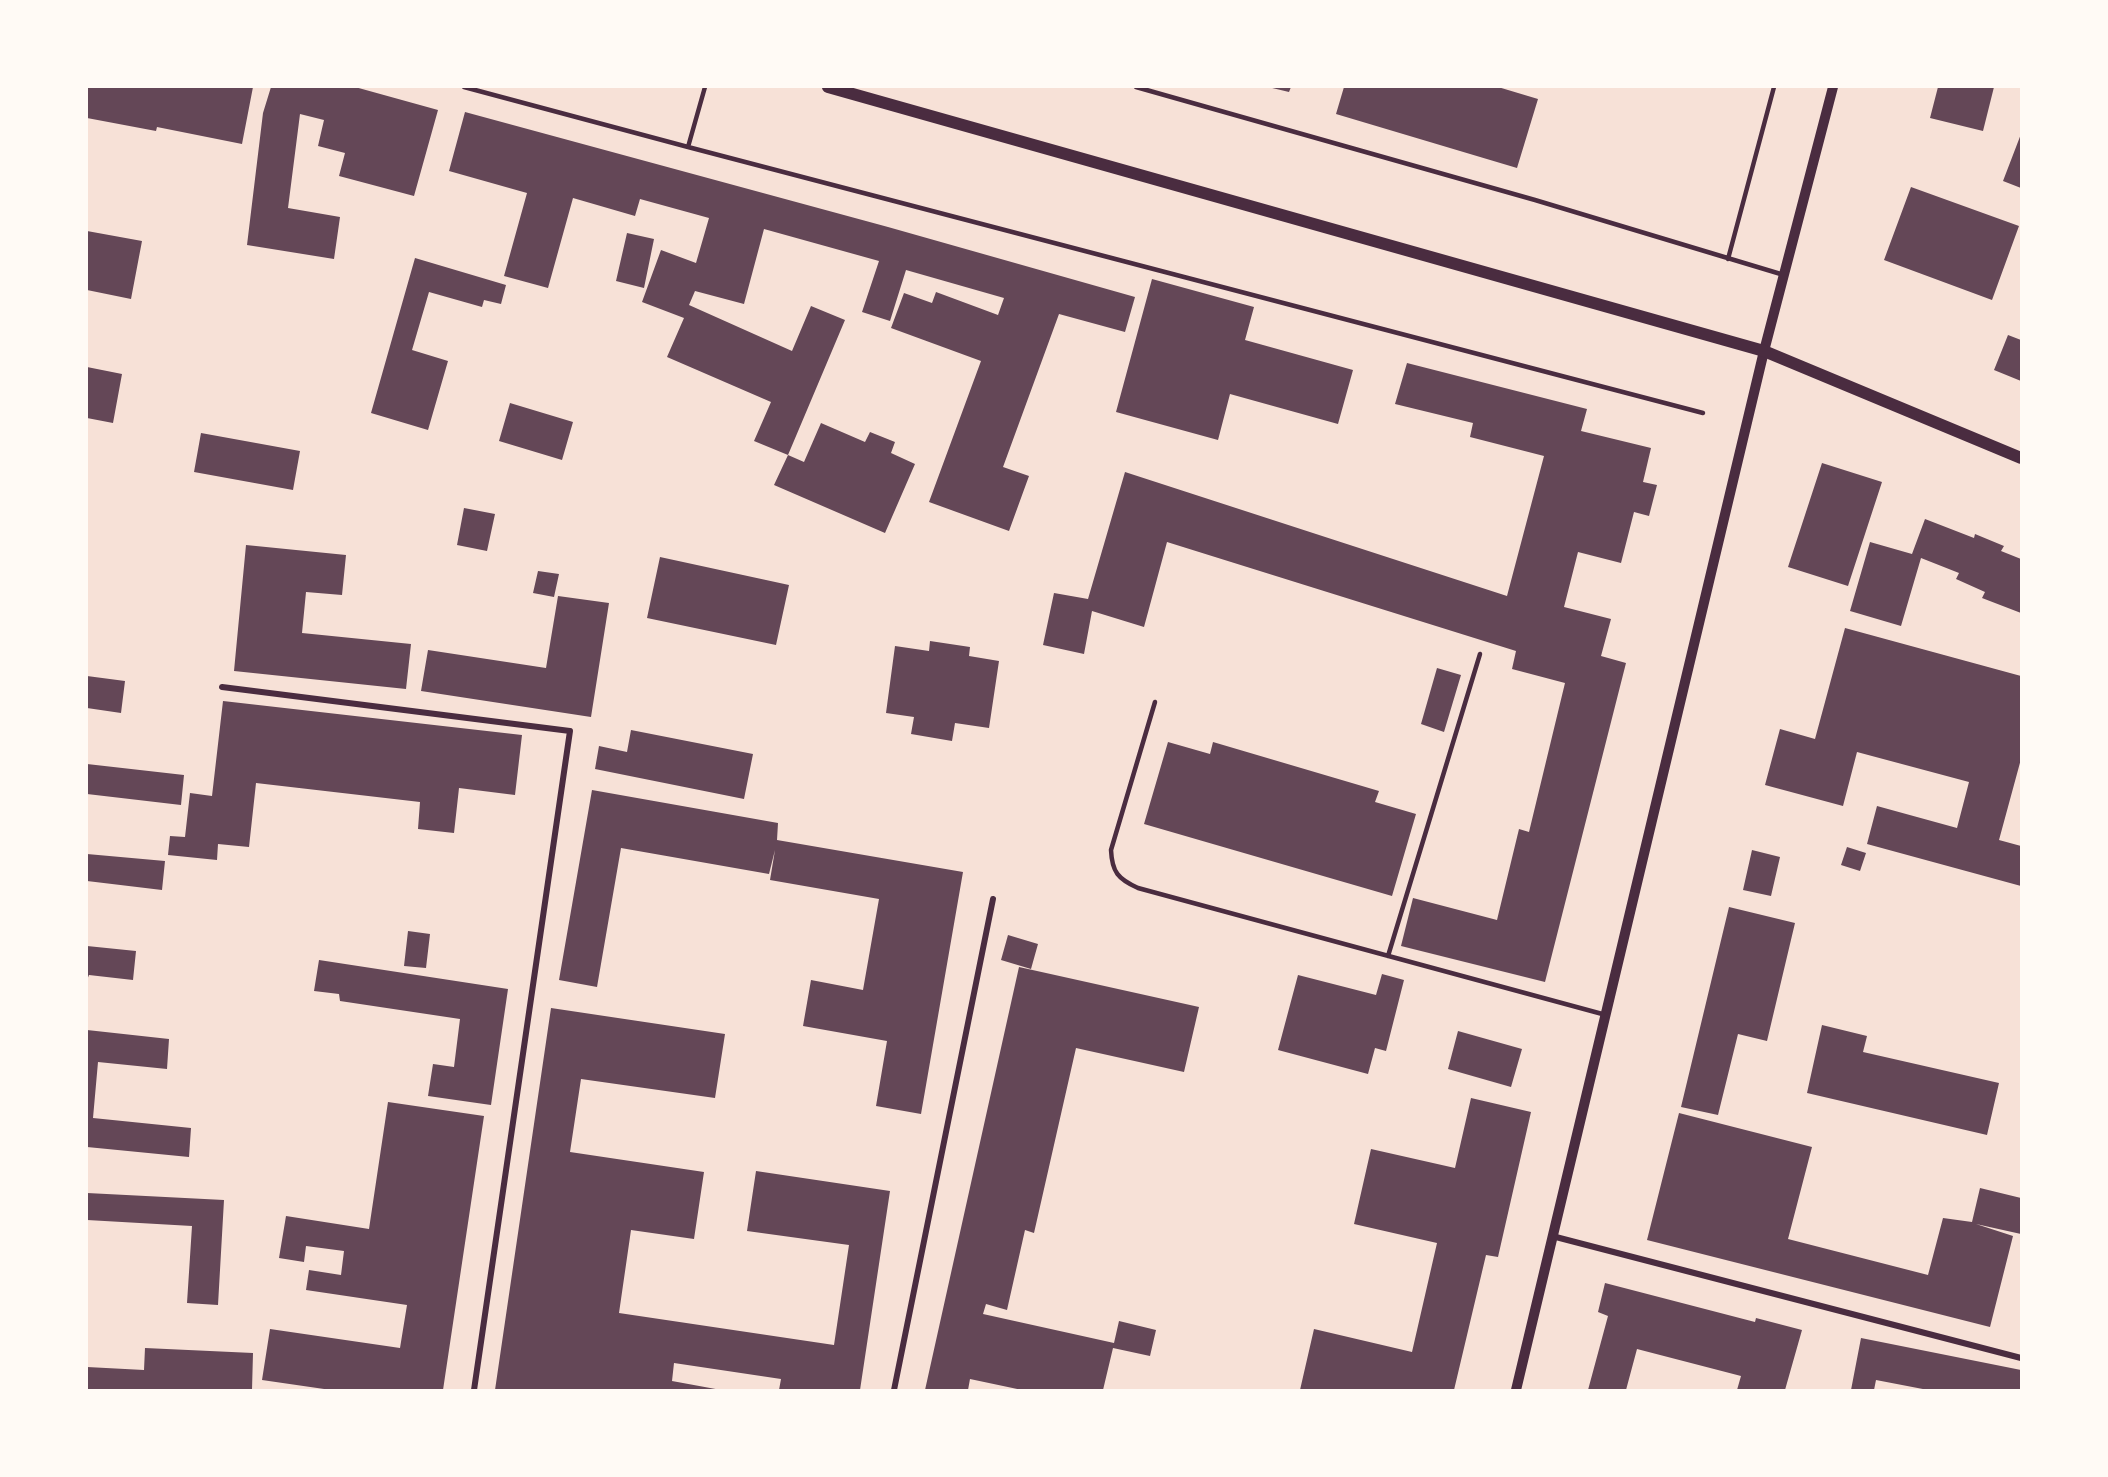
<!DOCTYPE html>
<html>
<head>
<meta charset="utf-8">
<style>
	body { margin:0 }
	#map { position:relative; width:2108px; height:1477px; overflow:hidden; background:#f7e1d7; font-family:"Times New Roman",serif }
	canvas { display:block }
	.frame { position:absolute; inset:0; border:88px solid #fffaf5; pointer-events:none }
</style>
</head>
<body>
<div id="map">
<canvas width="2108" height="1477"></canvas>
<div class="frame"></div>
</div>
<script>
const g = document.querySelector('canvas').getContext('2d');
g.lineJoin = 'round';
function fillPath(path, color) { g.fillStyle = color; g.fill(path, 'evenodd'); }
function trace(path, color, width, dash) { g.strokeStyle = color; g.lineWidth = width; g.lineCap = dash ? 'butt' : 'round'; g.setLineDash(dash || []); g.stroke(path); }
fillPath(new Path2D(`
	M 87,87 L 253,87 L 242,144 L 157,127 L 156,131 L 87,118 Z
	M 271,87 L 355,87 L 438,110 L 414,196 L 339,176 L 345,153 L 318,146 L 324,120 L 300,114 L 288,208 L 340,217 L 334,259 L 247,245 L 263,113 Z
	M 1268,87 L 1291,87 L 1289,92 Z
	M 1344,87 L 1498,87 L 1538,99 L 1517,168 L 1336,114 Z
	M 1938,87 L 1994,87 L 1983,131 L 1930,118 Z
	M 465,112 L 888,227 L 1135,297 L 1125,332 L 1059,314 L 1003,467 L 1029,476 L 1009,531 L 929,502 L 981,361 L 891,328 L 904,293 L 932,303 L 936,292 L 998,315 L 1004,298 L 906,270 L 890,321 L 862,312 L 879,261 L 764,229 L 744,304 L 695,291 L 689,305 L 792,351 L 811,306 L 845,320 L 788,455 L 754,441 L 771,402 L 667,357 L 684,318 L 642,302 L 661,250 L 696,263 L 709,218 L 640,199 L 635,216 L 573,198 L 548,288 L 504,276 L 527,193 L 449,171 Z
	M 2021,134 L 2021,188 L 2003,181 Z
	M 1911,187 L 2019,226 L 1992,300 L 1884,260 Z
	M 87,231 L 142,241 L 131,299 L 87,290 Z
	M 627,233 L 654,239 L 644,288 L 616,281 Z
	M 415,258 L 506,285 L 501,304 L 484,300 L 482,307 L 429,292 L 412,350 L 448,361 L 428,430 L 371,413 Z
	M 1152,279 L 1254,307 L 1245,340 L 1353,370 L 1338,424 L 1230,394 L 1218,440 L 1116,412 Z
	M 2008,335 L 2021,340 L 2021,381 L 1994,370 Z
	M 1407,363 L 1587,409 L 1581,431 L 1651,448 L 1643,482 L 1657,485 L 1649,516 L 1634,512 L 1621,563 L 1578,552 L 1564,607 L 1611,619 L 1601,656 L 1626,663 L 1545,982 L 1401,946 L 1413,898 L 1497,920 L 1519,829 L 1529,832 L 1565,683 L 1512,669 L 1516,651 L 1167,542 L 1144,627 L 1092,611 L 1084,654 L 1043,645 L 1054,593 L 1088,599 L 1125,472 L 1507,596 L 1544,456 L 1470,437 L 1473,423 L 1395,404 Z
	M 87,367 L 122,374 L 113,423 L 87,418 Z
	M 510,403 L 573,422 L 562,460 L 499,441 Z
	M 821,423 L 865,442 L 870,432 L 895,442 L 891,453 L 915,464 L 885,533 L 774,485 L 788,455 L 804,462 Z
	M 201,433 L 300,451 L 293,490 L 194,472 Z
	M 1822,463 L 1882,482 L 1848,586 L 1788,567 Z
	M 464,508 L 495,514 L 487,551 L 457,545 Z
	M 1925,519 L 1974,538 L 1975,534 L 2004,546 L 2001,551 L 2021,559 L 2021,613 L 1982,598 L 1985,592 L 1956,579 L 1959,573 L 1921,558 L 1901,626 L 1850,611 L 1870,542 L 1912,554 Z
	M 246,545 L 346,555 L 342,595 L 306,592 L 302,633 L 411,644 L 406,689 L 234,671 Z
	M 660,557 L 789,585 L 776,645 L 647,618 Z
	M 538,571 L 559,574 L 554,597 L 533,593 Z
	M 558,596 L 609,603 L 591,717 L 421,691 L 428,650 L 546,668 Z
	M 1845,628 L 2021,676 L 2021,759 L 1999,840 L 2021,846 L 2021,886 L 1867,844 L 1877,806 L 1957,828 L 1969,782 L 1857,752 L 1843,806 L 1765,785 L 1780,729 L 1815,739 Z
	M 930,641 L 970,647 L 969,656 L 999,661 L 989,728 L 955,723 L 952,741 L 911,734 L 914,717 L 886,713 L 895,646 L 929,651 Z
	M 1437,668 L 1461,675 L 1444,732 L 1421,724 Z
	M 87,676 L 125,681 L 121,713 L 87,708 Z
	M 223,701 L 522,735 L 515,795 L 459,788 L 454,833 L 418,829 L 420,802 L 256,783 L 249,847 L 218,844 L 217,860 L 168,855 L 170,836 L 185,837 L 190,793 L 212,796 Z
	M 631,730 L 753,754 L 744,799 L 595,769 L 599,746 L 627,752 Z
	M 1168,742 L 1210,754 L 1213,742 L 1379,791 L 1375,802 L 1416,814 L 1392,896 L 1144,824 Z
	M 87,764 L 184,775 L 181,805 L 87,794 Z
	M 592,790 L 778,823 L 777,840 L 963,872 L 921,1114 L 876,1106 L 887,1041 L 803,1026 L 811,980 L 863,990 L 879,899 L 770,880 L 775,850 L 769,874 L 621,848 L 597,987 L 559,980 Z
	M 1847,847 L 1866,853 L 1860,871 L 1841,865 Z
	M 1752,850 L 1780,857 L 1771,896 L 1743,890 Z
	M 87,854 L 165,861 L 162,890 L 87,881 Z
	M 1729,907 L 1795,923 L 1767,1041 L 1738,1034 L 1718,1115 L 1681,1107 Z
	M 408,931 L 430,934 L 426,968 L 404,966 Z
	M 1008,935 L 1038,944 L 1031,969 L 1001,960 Z
	M 87,946 L 136,951 L 133,980 L 89,975 L 87,980 Z
	M 319,960 L 508,989 L 491,1105 L 428,1096 L 433,1064 L 454,1067 L 460,1019 L 340,1001 L 339,994 L 314,991 Z
	M 1019,967 L 1199,1007 L 1184,1072 L 1076,1048 L 1034,1233 L 1025,1230 L 1007,1310 L 986,1304 L 983,1314 L 1114,1343 L 1119,1321 L 1156,1330 L 1150,1356 L 1113,1348 L 1103,1390 L 1022,1390 L 970,1379 L 968,1390 L 925,1390 Z
	M 1382,974 L 1404,980 L 1386,1051 L 1375,1048 L 1368,1074 L 1278,1050 L 1298,975 L 1376,995 Z
	M 551,1008 L 725,1034 L 715,1098 L 581,1079 L 570,1152 L 704,1172 L 694,1239 L 631,1230 L 619,1313 L 834,1345 L 849,1245 L 747,1231 L 756,1171 L 890,1191 L 860,1390 L 779,1390 L 781,1379 L 674,1363 L 672,1381 L 721,1390 L 495,1390 Z
	M 1822,1025 L 1867,1036 L 1863,1052 L 1999,1083 L 1987,1135 L 1807,1093 Z
	M 87,1030 L 169,1039 L 167,1069 L 98,1062 L 93,1118 L 191,1128 L 189,1157 L 87,1147 Z
	M 1458,1031 L 1522,1049 L 1511,1087 L 1448,1069 Z
	M 1471,1098 L 1531,1112 L 1498,1257 L 1486,1255 L 1454,1390 L 1300,1390 L 1314,1329 L 1412,1352 L 1437,1243 L 1354,1224 L 1371,1149 L 1455,1168 Z
	M 388,1102 L 484,1116 L 443,1390 L 331,1390 L 262,1380 L 270,1329 L 400,1348 L 407,1305 L 306,1290 L 309,1270 L 341,1275 L 344,1251 L 306,1246 L 304,1262 L 279,1258 L 286,1216 L 369,1229 Z
	M 1679,1113 L 1812,1147 L 1788,1239 L 1928,1275 L 1943,1218 L 1972,1222 L 1980,1188 L 2021,1198 L 2021,1234 L 1976,1224 L 2013,1236 L 1990,1327 L 1647,1240 Z
	M 87,1193 L 224,1200 L 218,1305 L 187,1303 L 192,1226 L 87,1220 Z
	M 1605,1283 L 1755,1322 L 1756,1318 L 1802,1330 L 1785,1390 L 1737,1390 L 1741,1376 L 1637,1349 L 1626,1390 L 1588,1390 L 1608,1316 L 1598,1312 Z
	M 1861,1338 L 2021,1370 L 2021,1390 L 1928,1390 L 1876,1380 L 1874,1390 L 1851,1390 Z
	M 145,1348 L 253,1353 L 252,1390 L 87,1390 L 87,1367 L 144,1370 Z`), '#644757');
trace(new Path2D(`
	M 464,87 L 688,147 L 1703,413
	M 1136,87 L 1535,200 L 1784,275
	M 688,147 L 705,87
	M 1728,259 L 1774,87
	M 1155,702 L 1111,850 C 1112,872 1118,879 1138,888 L 1606,1015
	M 1388,956 L 1480,654`), '#4a2c40', 4.5);
trace(new Path2D(`
	M 222,687 L 570,731 L 474,1390
	M 1552,1236 L 2021,1358
	M 894,1390 L 993,899`), '#4a2c40', 6);
trace(new Path2D(`
	M 1516,1390 L 1764,351 L 1833,87`), '#4a2c40', 10);
trace(new Path2D(`
	M 828,87 L 1764,351 L 2021,458`), '#4a2c40', 12);
</script>
</body>
</html>
